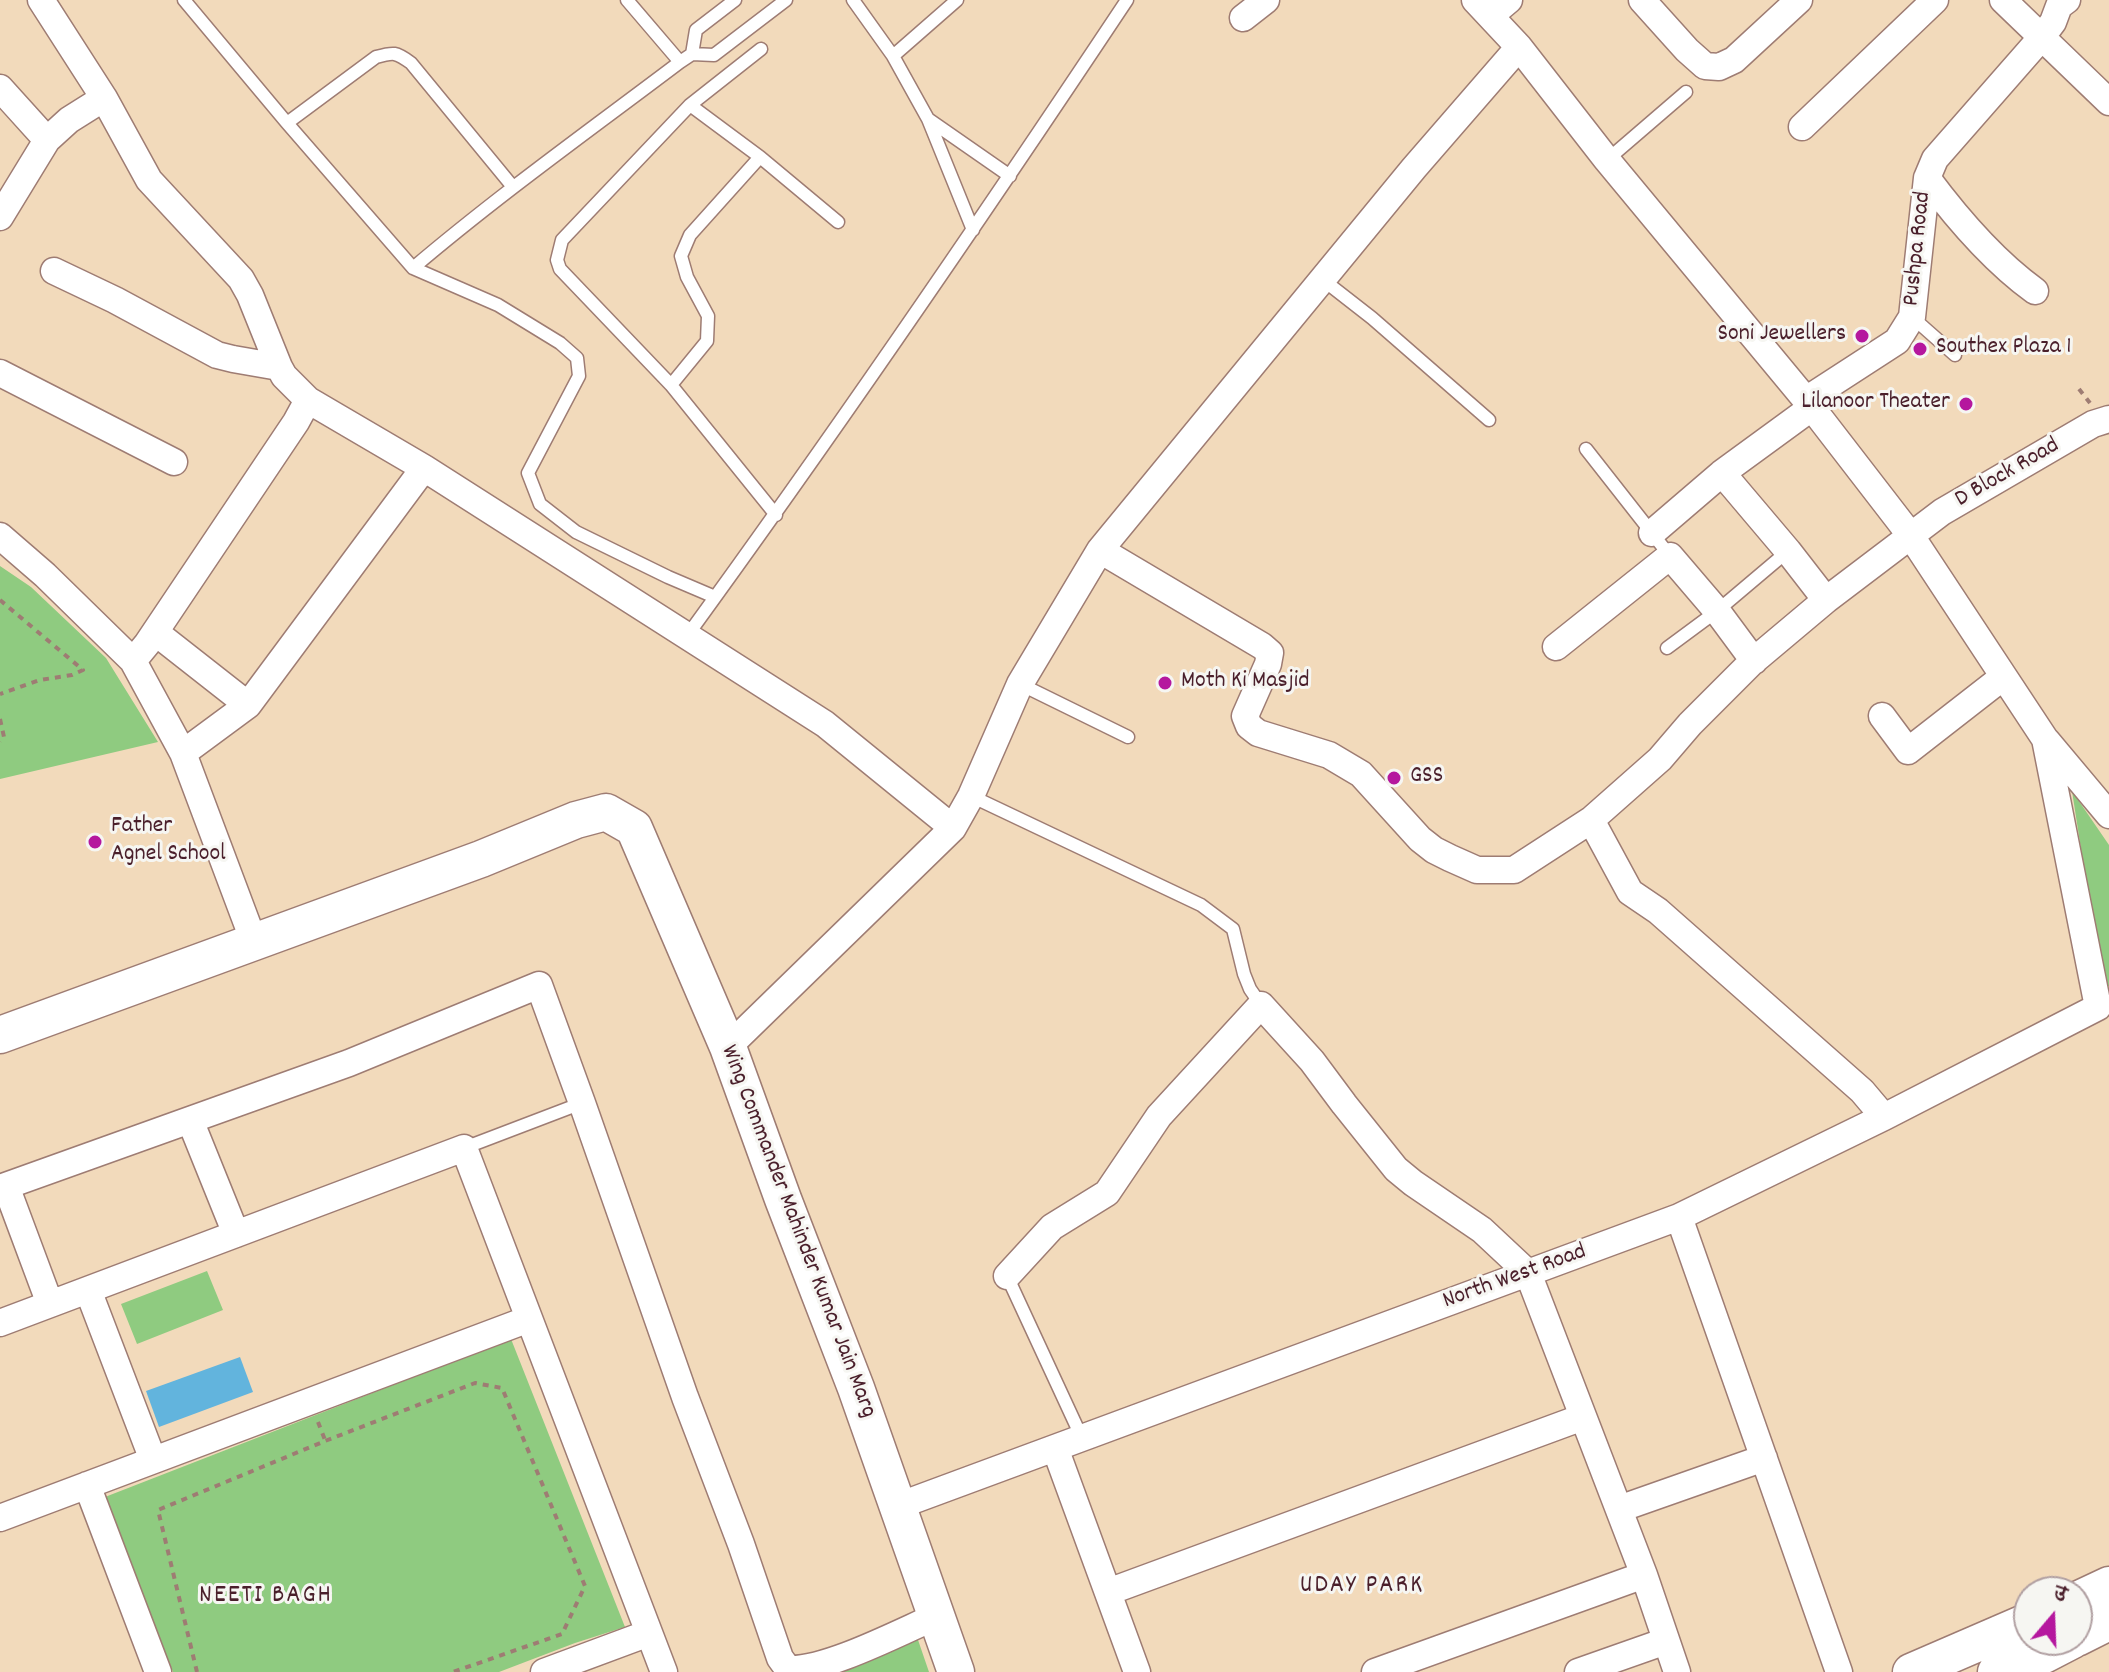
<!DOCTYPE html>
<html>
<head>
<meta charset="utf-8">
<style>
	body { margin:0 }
	#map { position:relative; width:2109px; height:1672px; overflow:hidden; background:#f2dabb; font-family:Dekko,"Playpen Sans Deva",sans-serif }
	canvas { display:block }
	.north { position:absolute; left:2013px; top:1576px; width:80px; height:80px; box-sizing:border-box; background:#f6f6f2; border:2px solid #b1a0a2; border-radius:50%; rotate:19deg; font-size:22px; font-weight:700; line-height:32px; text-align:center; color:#4a1f2b }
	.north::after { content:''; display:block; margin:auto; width:28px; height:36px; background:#b5179e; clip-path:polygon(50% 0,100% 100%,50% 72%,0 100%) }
</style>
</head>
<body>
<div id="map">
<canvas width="2109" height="1672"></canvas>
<div class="north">उ</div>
</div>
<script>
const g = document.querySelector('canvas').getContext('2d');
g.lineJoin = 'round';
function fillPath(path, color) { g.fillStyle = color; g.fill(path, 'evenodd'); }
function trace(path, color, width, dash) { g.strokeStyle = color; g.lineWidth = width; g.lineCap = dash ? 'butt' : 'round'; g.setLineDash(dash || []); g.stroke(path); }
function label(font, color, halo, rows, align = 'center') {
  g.font = font + ' Dekko,sans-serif'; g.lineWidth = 6; g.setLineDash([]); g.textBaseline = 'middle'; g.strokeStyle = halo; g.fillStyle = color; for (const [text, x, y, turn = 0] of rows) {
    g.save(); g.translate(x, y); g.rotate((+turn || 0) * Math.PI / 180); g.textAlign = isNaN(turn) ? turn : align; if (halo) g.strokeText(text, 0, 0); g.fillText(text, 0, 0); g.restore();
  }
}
fillPath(new Path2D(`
	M 0,566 L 31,587 L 106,658 L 158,742 L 0,779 Z
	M 2072,791 L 2109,845 L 2109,986 L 2103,991 Z
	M 207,1271 L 223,1310 L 137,1344 L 121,1304 Z
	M 511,1339 L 625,1627 L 575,1643 L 499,1672 L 173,1672 L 105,1497 Z
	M 917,1637 L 929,1672 L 829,1672 Z`), '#8fcb80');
fillPath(new Path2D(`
	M 240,1357 L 253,1392 L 159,1427 L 146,1391 Z`), '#62b4dd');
const lane = new Path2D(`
	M 184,0 L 287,123 L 413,268 L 498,305 L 560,343 L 577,358 L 579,376 L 528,473 L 540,504 L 576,532 L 668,577 L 715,597
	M 627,0 L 680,62
	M 853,0 L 893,56 L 928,119 L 973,230
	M 761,49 L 690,105 L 562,240 L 557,260 L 560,269 L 671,385 L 776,515
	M 692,54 L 696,30 L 735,0
	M 893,56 L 957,0
	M 690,105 L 760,157
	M 928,119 L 1010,176
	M 287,123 L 376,57 C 394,52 396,52 411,63 L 513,187
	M 1607,160 L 1686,92
	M 413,268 C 499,195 590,130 680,62 L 692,54 L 714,55 L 786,0
	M 1322,279 L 1372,318 L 1489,420
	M 1912,317 L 1955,355
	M 671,385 L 707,341 L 708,316 L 687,277 L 681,256 L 690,235 L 760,157 L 838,222
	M 1586,449 L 1670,556
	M 687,636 C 839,427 984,215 1127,0
	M 1667,648 L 1717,611 L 1788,551
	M 1020,684 L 1128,737
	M 971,796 L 1201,905 L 1233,929 L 1244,974 L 1250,989 L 1261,1005
	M 464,1148 L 582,1103
	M 1007,1276 L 1082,1438`);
const street = new Path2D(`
	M 41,0 L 104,98 L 149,180 L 241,279 L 250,295 L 279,367 L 284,376 L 308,400 L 424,468 L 825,724 L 953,828
	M 1642,0 L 1687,50 L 1705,66 L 1719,67 L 1734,60 L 1799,0
	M 2003,0 L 2109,102
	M 1490,16 L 1509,0
	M 1243,18 L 1266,0
	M 0,88 L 47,140 L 69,120 L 104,98
	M 1802,127 L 1935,0
	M 1927,178 C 1956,217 1995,262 2035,291
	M 0,217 L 47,140
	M 54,271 L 115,300 L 217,355 L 233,359 L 279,367
	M 0,373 L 174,462
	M 1806,400 L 1897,341 L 1912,317 L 1927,178 L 1935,159 L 2041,38 L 2053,22 L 2059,6 L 2067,0
	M 1722,473 L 1788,551 L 1826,600
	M 1652,533 L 1722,473 L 1811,408
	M 0,536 L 45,575 L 133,661 L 183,753 L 254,942
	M 1100,550 L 1262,646 L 1270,653 L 1268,664 L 1245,716 L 1249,726 L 1258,733 L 1329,755 L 1361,774 L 1420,839 L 1434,850 L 1450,858 L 1477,870 L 1514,870 L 1591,820 L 1660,759 L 1690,724 L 1751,663 L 1826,600 L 1942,512 L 2093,424 L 2109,419
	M 155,632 L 248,705
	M 1556,647 L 1670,556 L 1717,611 L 1754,661
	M 133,661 L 147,644 L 296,422 L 308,400
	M 1882,716 L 1908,751 L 2003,677
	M 2047,741 L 2109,815
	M 183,753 L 248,705 L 424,468
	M 1591,820 L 1630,892 L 1658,911 L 1862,1091 L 1884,1117
	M 728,1047 L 953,828 L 971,796 L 1020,684 L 1100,550 L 1414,168 L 1519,47
	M 190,1120 L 236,1234
	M 6,1186 L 50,1304
	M 0,1188 L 349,1063 L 539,985 L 582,1103 L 685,1397 L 741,1544 L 780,1658 L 788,1669 C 826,1671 900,1632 937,1616
	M 1679,1217 L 1839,1672
	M 1007,1276 L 1052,1227 L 1107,1193 L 1159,1116 L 1261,1005 L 1312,1061 L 1344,1104 L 1396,1169 L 1413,1183 L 1482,1230 L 1528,1273 L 1644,1575 L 1677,1672
	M 88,1290 L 153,1460
	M 0,1323 L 464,1148 L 664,1672
	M 1055,1448 L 1137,1672
	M 87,1485 L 158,1672
	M 898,1506 L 1679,1217 L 1884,1117 L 2098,1007 L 2045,739 L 1911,536 L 1806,400 L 1607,160 L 1519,47 L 1475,0
	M 1619,1509 L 1764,1458
	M 0,1518 L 529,1319
	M 1108,1592 L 1583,1417
	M 544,1672 L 649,1633
	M 1375,1672 L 1644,1575
	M 1578,1672 L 1666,1641`);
const secondary = new Path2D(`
	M 0,1035 L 481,859 L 576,820 L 606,812 L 634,828 L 728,1047 L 783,1199 L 856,1388 L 956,1672
	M 2077,1600 L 2109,1585
	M 2077,1638 L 2109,1622
	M 1911,1672 L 2029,1621
	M 1996,1672 L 2044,1655 L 2073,1640`);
trace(lane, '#9e7c73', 15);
trace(street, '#9e7c73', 29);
trace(secondary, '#9e7c73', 39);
trace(new Path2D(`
	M 2079,389 L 2090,403
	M 0,600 L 83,670 L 72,675 L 40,680 L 0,694
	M 0,719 L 4,737 L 0,741
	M 318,1422 L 325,1440
	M 197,1672 L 158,1510 L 325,1441 L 475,1383 L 502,1388 L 585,1586 L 562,1634 L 453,1672`), '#9e7c73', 4, [6, 6]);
trace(lane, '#fff', 12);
trace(street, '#fff', 26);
trace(secondary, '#fff', 36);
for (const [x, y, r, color] of [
	[1862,336,8,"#b5179e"],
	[1920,349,8,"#b5179e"],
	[1966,404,8,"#b5179e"],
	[1165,683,8,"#b5179e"],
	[1394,778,8,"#b5179e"],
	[95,842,8,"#b5179e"]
]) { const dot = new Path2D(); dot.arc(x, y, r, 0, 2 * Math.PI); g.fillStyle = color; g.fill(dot); trace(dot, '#f6f6f2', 3); }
label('24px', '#4a1f2b', '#f6f6f2', [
	["Pushpa Road",1919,249,-84],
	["D Block Road",2008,474,-30],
	["Wing Commander Mahinder Kumar Jain Marg",797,1232,69],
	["North West Road",1515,1278,-20]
]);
label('24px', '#4a1f2b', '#f6f6f2', [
	["Soni Jewellers",1846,336,"right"],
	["Southex Plaza 1",1936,349],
	["Lilanoor Theater",1950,404,"right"],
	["Moth Ki Masjid",1181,683],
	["GSS",1410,778],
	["Father",111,828],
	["Agnel School",111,856]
], 'left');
g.letterSpacing = '2px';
label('26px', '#4a1f2b', '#f6f6f2', [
	["UDAY PARK",1362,1587],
	["NEETI BAGH",266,1597]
]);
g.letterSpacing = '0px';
</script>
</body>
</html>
